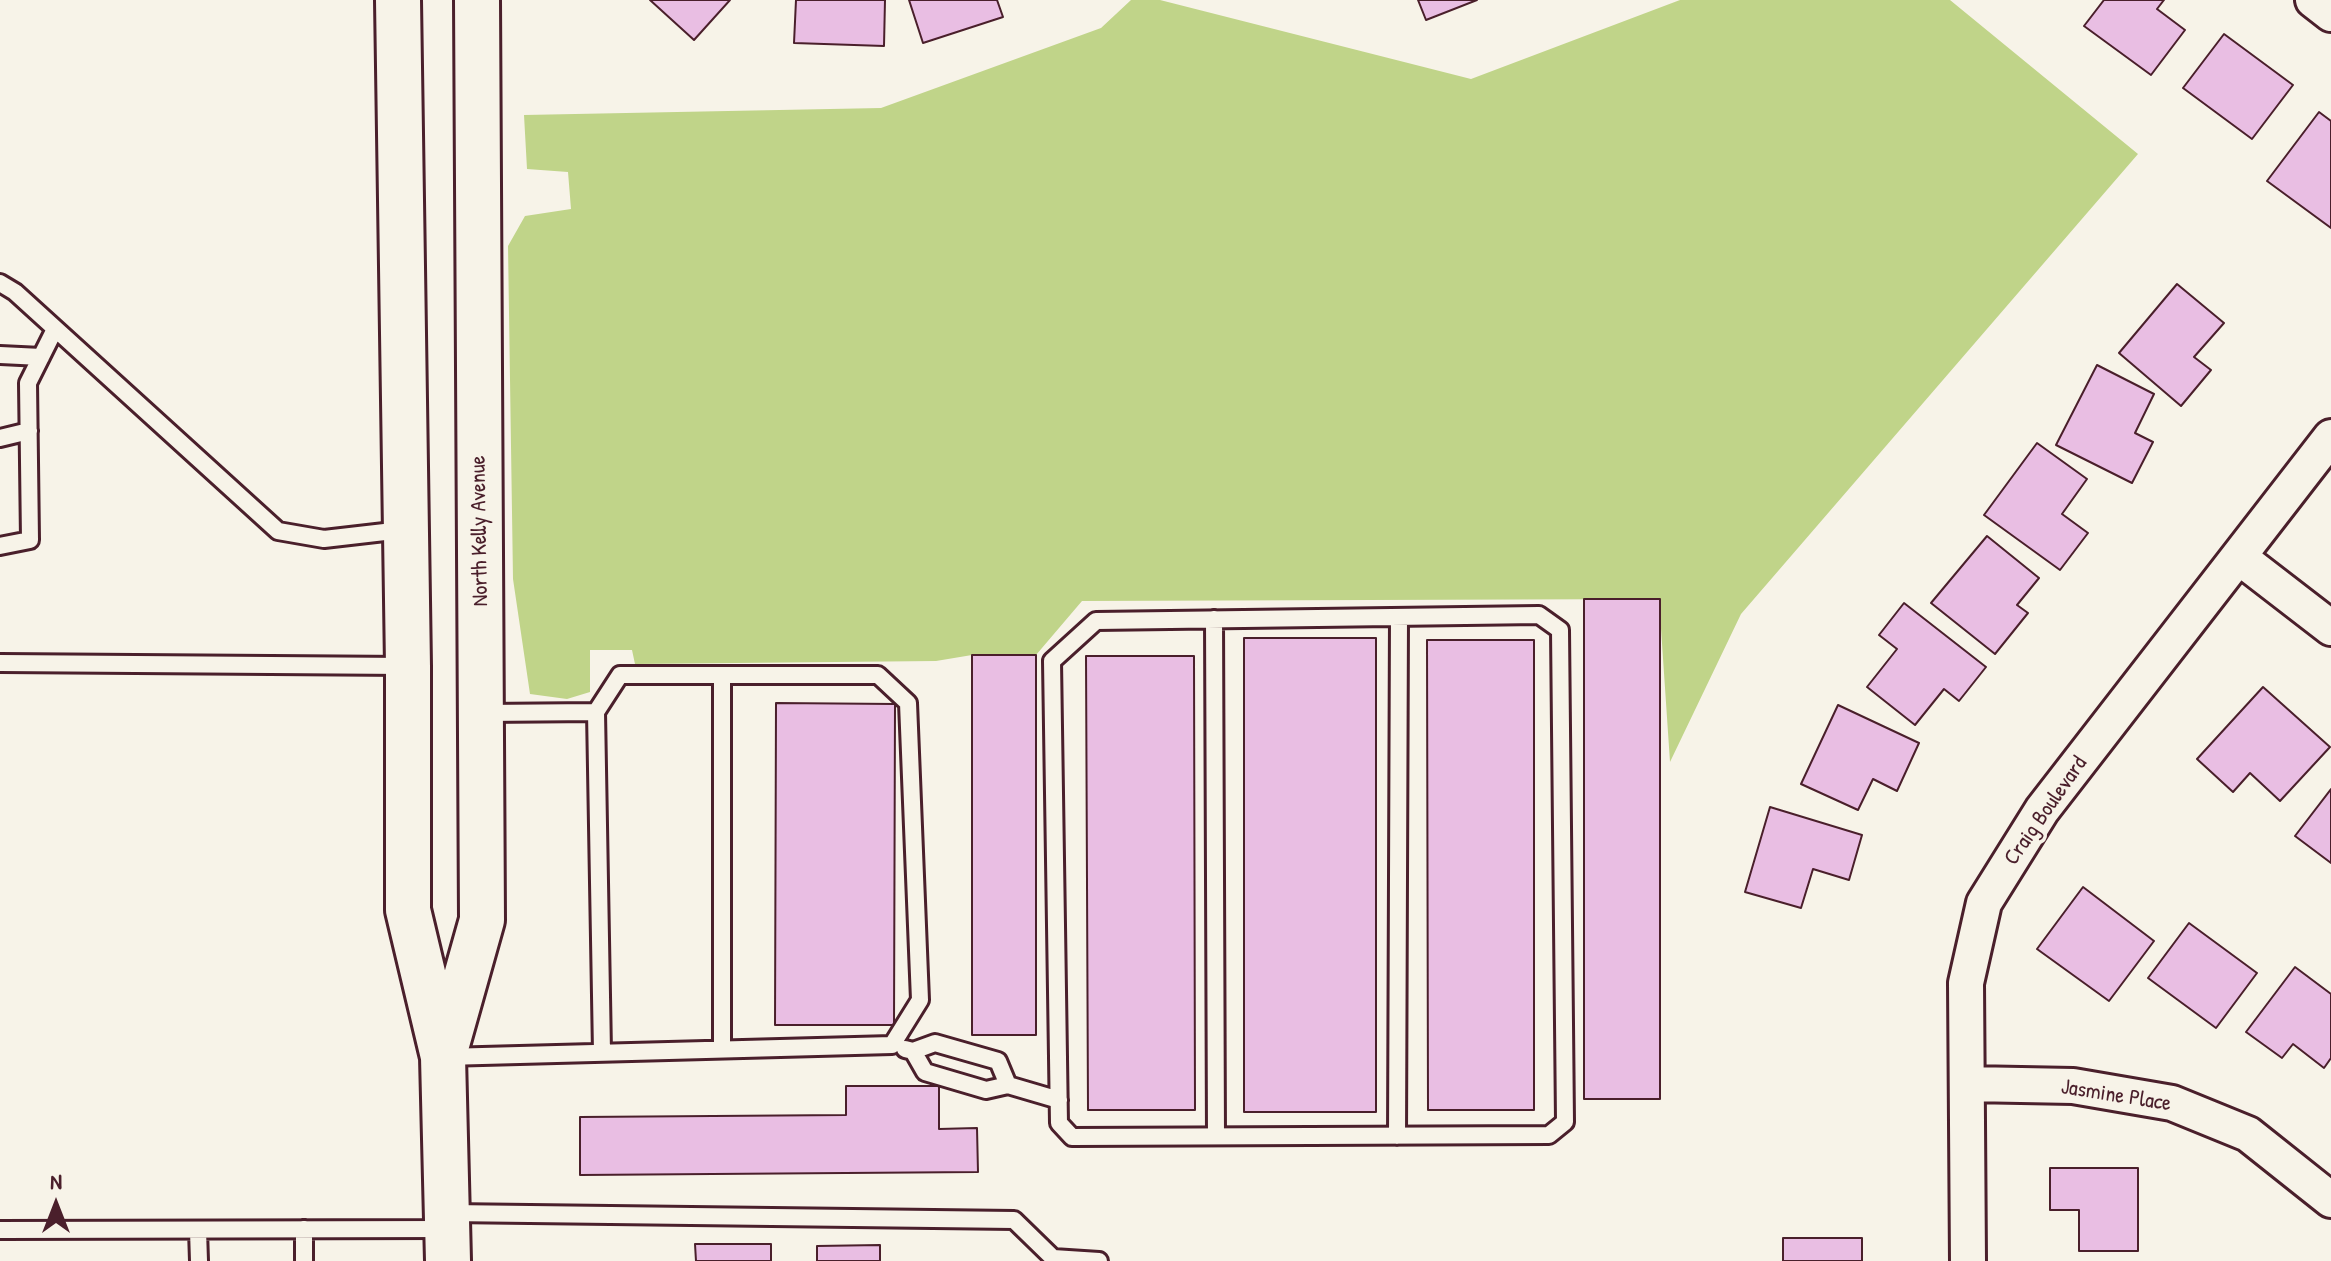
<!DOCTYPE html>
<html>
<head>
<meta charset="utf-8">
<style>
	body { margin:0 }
	#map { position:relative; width:2331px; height:1261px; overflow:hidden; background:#f7f3e8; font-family:"Patrick Hand",sans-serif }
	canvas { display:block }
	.north { position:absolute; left:16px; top:1165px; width:80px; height:80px; -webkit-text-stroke:6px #f7f3e8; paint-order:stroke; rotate:0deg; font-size:22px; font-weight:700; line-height:32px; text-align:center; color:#4a1f2b }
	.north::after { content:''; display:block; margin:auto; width:28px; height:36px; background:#4a1f2b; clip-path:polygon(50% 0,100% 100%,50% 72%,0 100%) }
</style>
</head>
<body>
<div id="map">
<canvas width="2331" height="1261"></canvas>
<div class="north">N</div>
</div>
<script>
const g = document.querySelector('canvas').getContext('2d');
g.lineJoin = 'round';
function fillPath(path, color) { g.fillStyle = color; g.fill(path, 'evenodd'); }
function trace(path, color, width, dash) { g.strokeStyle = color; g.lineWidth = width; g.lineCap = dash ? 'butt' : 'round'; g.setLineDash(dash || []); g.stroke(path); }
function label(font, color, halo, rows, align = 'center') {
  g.font = font + ' "Patrick Hand",sans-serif'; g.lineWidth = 7; g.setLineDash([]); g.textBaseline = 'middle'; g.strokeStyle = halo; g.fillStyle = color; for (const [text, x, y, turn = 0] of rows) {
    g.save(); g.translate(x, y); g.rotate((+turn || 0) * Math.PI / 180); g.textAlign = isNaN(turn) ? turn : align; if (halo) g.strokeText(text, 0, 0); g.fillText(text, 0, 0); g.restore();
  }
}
fillPath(new Path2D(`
	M 1131,0 L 1160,0 L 1471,79 L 1680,0 L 1950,0 L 2138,154 L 1741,614 L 1670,762 L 1659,599 L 1082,601 L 1036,655 L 972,655 L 936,661 L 635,664 L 632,650 L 590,650 L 590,692 L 567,699 L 530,694 L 513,579 L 508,246 L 525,216 L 571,209 L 568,172 L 527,169 L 524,115 L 881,108 L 1101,28 Z`), '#c0d489');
const building = new Path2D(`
	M 650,0 L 730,0 L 694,40 Z
	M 796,0 L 885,0 L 884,46 L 794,43 Z
	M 909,0 L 997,0 L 1003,17 L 923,43 Z
	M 1418,0 L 1477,0 L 1426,20 Z
	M 2104,0 L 2164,0 L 2157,9 L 2185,30 L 2151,75 L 2084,26 Z
	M 2224,34 L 2293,85 L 2252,139 L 2183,88 Z
	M 2319,112 L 2331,121 L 2331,228 L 2267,181 Z
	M 2177,284 L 2224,323 L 2194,357 L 2211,370 L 2181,406 L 2119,353 Z
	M 2097,365 L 2154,394 L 2135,433 L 2153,442 L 2132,483 L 2056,445 Z
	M 2037,443 L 2087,479 L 2062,514 L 2088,533 L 2060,570 L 1984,515 Z
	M 1987,536 L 2039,578 L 2017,605 L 2028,613 L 1995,654 L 1931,603 Z
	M 1584,599 L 1660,599 L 1660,1099 L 1584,1099 Z
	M 1904,603 L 1986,667 L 1959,701 L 1944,689 L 1915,725 L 1867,687 L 1897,649 L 1879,635 Z
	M 1244,638 L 1376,638 L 1376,1112 L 1244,1112 Z
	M 1427,640 L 1534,640 L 1534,1110 L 1428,1110 Z
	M 972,655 L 1036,655 L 1036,1035 L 972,1035 Z
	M 1086,656 L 1194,656 L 1195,1110 L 1088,1110 Z
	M 2263,687 L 2330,747 L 2280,801 L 2250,773 L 2233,792 L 2197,759 Z
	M 776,703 L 895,704 L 894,1025 L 775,1025 Z
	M 1838,705 L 1919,743 L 1897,791 L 1873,779 L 1858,810 L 1801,784 Z
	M 2331,789 L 2331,863 L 2295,836 Z
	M 1770,807 L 1862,835 L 1849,880 L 1813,869 L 1801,908 L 1745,892 Z
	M 2083,887 L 2154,941 L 2109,1001 L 2037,949 Z
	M 2189,923 L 2257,973 L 2216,1028 L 2148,978 Z
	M 2295,967 L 2331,994 L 2331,1058 L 2324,1068 L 2293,1044 L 2282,1058 L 2246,1032 Z
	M 846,1086 L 939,1086 L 939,1129 L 977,1128 L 978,1172 L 580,1175 L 580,1117 L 846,1115 Z
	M 2050,1168 L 2138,1168 L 2138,1251 L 2079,1251 L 2079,1210 L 2050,1210 Z
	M 1783,1238 L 1862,1238 L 1862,1261 L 1783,1261 Z
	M 695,1244 L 771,1244 L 771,1261 L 696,1261 Z
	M 880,1245 L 880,1261 L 817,1261 L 817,1246 Z`);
fillPath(building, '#e9bee3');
trace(building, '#4a1f2b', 2);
const lane = new Path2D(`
	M 0,283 L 15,292 L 278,531 L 324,539 L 402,530
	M 0,355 L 41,357
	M 0,438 L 29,431
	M 0,546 L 30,540 L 28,383 L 55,329
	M 1539,615 L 1560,630 L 1565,1122 L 1549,1135 L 1072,1137 L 1059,1123 L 1052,661 L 1096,621 Z
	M 1214,619 L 1216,1136
	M 0,663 L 406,666
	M 722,675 L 722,1049
	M 596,712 L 602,1052
	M 905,1049 L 913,1051 L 935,1043 L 998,1061 L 1008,1085
	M 913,1051 L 925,1072 L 986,1090 L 1008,1085 L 1059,1100
	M 445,1057 L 892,1045 L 920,1000 L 908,703 L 878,675 L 620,675 L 596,712 L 484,713
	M 1397,1136 L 1399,617
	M 449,1213 L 1014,1220 L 1053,1258 L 1099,1261
	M 304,1229 L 304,1261
	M 0,1230 L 446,1229
	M 198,1230 L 199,1261`);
const street = new Path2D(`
	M 2313,0 L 2331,14
	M 2239,557 L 2331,628
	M 1969,1084 L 2073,1086 L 2172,1103 L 2248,1134 L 2331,1200
	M 1968,1261 L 1966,983 L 1984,903 L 2042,810 L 2331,437`);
const secondary = new Path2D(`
	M 398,0 L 408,666 L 408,910 L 443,1057 L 448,1261
	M 444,1055 L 482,920 L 477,0`);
trace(lane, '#4a1f2b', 22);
trace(street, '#4a1f2b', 40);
trace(secondary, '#4a1f2b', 50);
trace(lane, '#f7f3e8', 16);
trace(street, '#f7f3e8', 34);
trace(secondary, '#f7f3e8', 44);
label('22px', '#4a1f2b', '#f7f3e8', [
	["North Kelly Avenue",480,531,-91],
	["Craig Boulevard",2046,811,-55],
	["Jasmine Place",2116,1096,9]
]);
</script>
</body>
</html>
